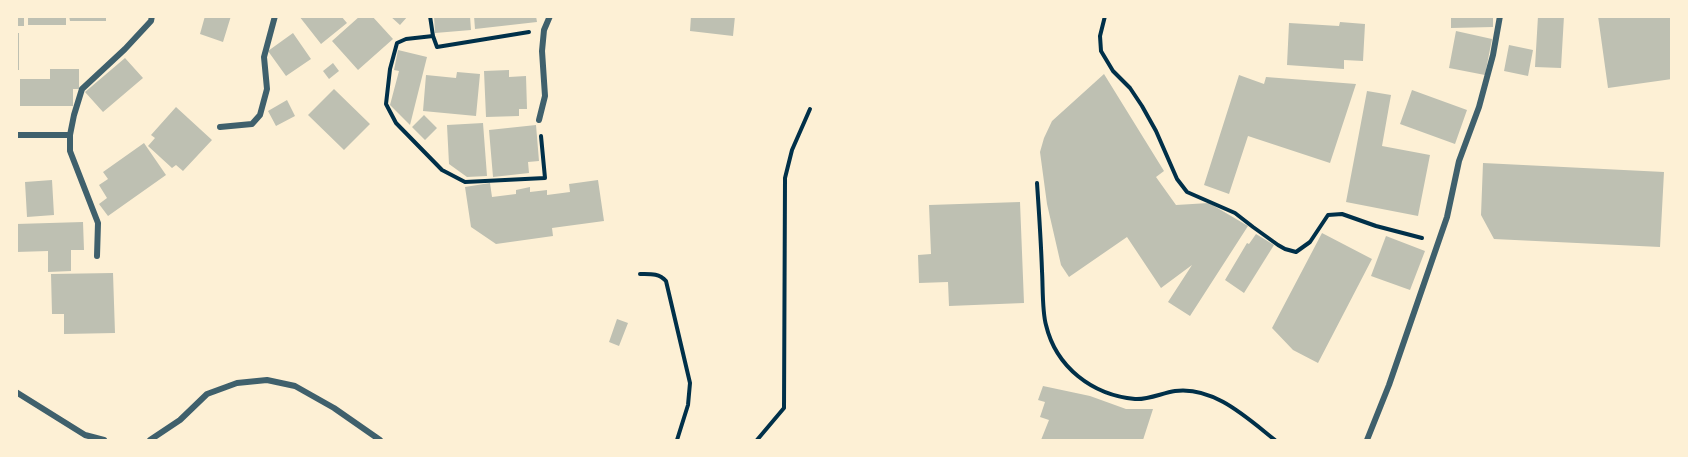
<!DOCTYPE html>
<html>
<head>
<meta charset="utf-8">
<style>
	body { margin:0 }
	#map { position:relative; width:1688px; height:457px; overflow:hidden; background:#fdf0d5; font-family:"PT Sans",sans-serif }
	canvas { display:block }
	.frame { position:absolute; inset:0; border:18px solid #fdf0d5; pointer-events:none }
</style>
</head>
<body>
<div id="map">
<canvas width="1688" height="457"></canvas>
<div class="frame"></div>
</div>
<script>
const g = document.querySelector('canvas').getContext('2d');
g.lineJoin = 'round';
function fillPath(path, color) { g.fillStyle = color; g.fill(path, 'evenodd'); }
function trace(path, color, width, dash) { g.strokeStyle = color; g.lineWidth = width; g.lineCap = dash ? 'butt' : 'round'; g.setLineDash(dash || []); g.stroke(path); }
fillPath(new Path2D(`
	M 16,16 L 24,16 L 24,26 L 16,26 Z
	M 28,16 L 66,16 L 66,25 L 28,25 Z
	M 69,16 L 106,16 L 106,21 L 70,21 Z
	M 205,16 L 231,16 L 223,42 L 200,34 Z
	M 299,16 L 341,16 L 347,23 L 321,44 Z
	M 360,16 L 372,16 L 393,39 L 358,70 L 332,41 Z
	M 390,16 L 408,16 L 400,25 Z
	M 434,16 L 470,16 L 471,30 L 435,33 Z
	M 474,16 L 536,16 L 537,22 L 475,29 Z
	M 691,16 L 735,16 L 733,36 L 690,31 Z
	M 1451,16 L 1493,16 L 1493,27 L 1451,28 Z
	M 1538,16 L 1564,16 L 1561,68 L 1535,67 Z
	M 1598,16 L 1670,16 L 1672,28 L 1672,79 L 1608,88 Z
	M 1340,22 L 1365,24 L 1363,61 L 1344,60 L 1344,69 L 1287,65 L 1289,23 L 1339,26 Z
	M 1456,31 L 1492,39 L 1485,75 L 1449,68 Z
	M 16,33 L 19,33 L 19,70 L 16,70 Z
	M 293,33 L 311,59 L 286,76 L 268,51 Z
	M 1509,45 L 1533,50 L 1528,76 L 1504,71 Z
	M 398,50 L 427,57 L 410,125 L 390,105 L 399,71 L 394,70 Z
	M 125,58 L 143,78 L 103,112 L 85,92 Z
	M 333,63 L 339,71 L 329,79 L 323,71 Z
	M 50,69 L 79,69 L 79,89 L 73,89 L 73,106 L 20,106 L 20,79 L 50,79 Z
	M 509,70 L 509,77 L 526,76 L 527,109 L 519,109 L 519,116 L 486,117 L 484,71 Z
	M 457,72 L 480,74 L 476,116 L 423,111 L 426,75 L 456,78 Z
	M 1104,74 L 1164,171 L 1156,177 L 1176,205 L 1209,203 L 1248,226 L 1190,316 L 1168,302 L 1192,265 L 1161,288 L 1127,237 L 1069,277 L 1061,265 L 1047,204 L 1040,152 L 1044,138 L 1052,121 Z
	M 1239,75 L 1264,84 L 1266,77 L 1356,84 L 1330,163 L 1248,136 L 1229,194 L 1204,185 Z
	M 334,89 L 370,124 L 344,150 L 308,115 Z
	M 1412,90 L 1467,110 L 1455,144 L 1400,124 Z
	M 1367,91 L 1391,95 L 1382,146 L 1430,155 L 1418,216 L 1346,202 Z
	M 287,100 L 295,116 L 276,126 L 268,111 Z
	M 176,107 L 212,140 L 183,171 L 176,165 L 172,168 L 148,146 L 155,138 L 151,135 Z
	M 424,115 L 437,128 L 425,140 L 412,127 Z
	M 483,123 L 487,176 L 467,177 L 449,164 L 447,125 Z
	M 536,125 L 539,161 L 528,162 L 529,173 L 493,177 L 489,130 Z
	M 144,143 L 166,175 L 108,216 L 99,204 L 107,198 L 99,185 L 108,179 L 103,172 Z
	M 1483,163 L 1664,172 L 1660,247 L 1494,239 L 1481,215 Z
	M 52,180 L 54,215 L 27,217 L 25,182 Z
	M 598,180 L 604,221 L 552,228 L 553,236 L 496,244 L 471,227 L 465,187 L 490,183 L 492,197 L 516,194 L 516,190 L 530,187 L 530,192 L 547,190 L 547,195 L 570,192 L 569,184 Z
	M 1020,202 L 1024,303 L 949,306 L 948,282 L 919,283 L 918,255 L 931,254 L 929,205 Z
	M 83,222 L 84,250 L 71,250 L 71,271 L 48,272 L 48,251 L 16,252 L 16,224 Z
	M 1322,233 L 1372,259 L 1318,363 L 1293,350 L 1272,328 Z
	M 1256,234 L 1274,245 L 1244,293 L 1225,280 L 1247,243 L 1249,244 Z
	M 1386,236 L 1425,251 L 1410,290 L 1371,276 Z
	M 113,273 L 115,333 L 64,334 L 64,314 L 52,314 L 51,274 Z
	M 617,319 L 628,323 L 619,346 L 609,342 Z
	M 1043,386 L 1090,396 L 1126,409 L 1153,409 L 1143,440 L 1041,440 L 1049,420 L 1040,417 L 1045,402 L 1038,400 Z`), '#bec0b2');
trace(new Path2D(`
	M 430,16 L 433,36 L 406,39 L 397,43 L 390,69 L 386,104 L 396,123 L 442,170 L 465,182 L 545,178 L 541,136
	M 1105,16 L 1100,36 L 1101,51 L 1113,71 L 1130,88 L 1142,106 L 1156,131 L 1177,179 L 1187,192 L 1235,213 L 1253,227 L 1278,245 L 1285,249 L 1296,252 L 1310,242 L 1328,215 L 1342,214 L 1376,226 L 1422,238
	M 433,36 L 437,47 L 529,32
	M 1037,183 C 1039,212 1041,241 1042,271 C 1043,286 1042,311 1046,325 C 1056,367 1092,395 1135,399 C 1148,400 1162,393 1175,391 C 1214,386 1247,418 1275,440
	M 640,274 C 650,274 659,273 666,281 L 690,383 L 688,405 L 677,440
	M 757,440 L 784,408 L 785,178 L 792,150 L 810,109`), '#003049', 4);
trace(new Path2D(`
	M 539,120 L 545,96 L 542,51 L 544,30 L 550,16
	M 220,127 L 252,124 L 260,115 L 267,89 L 264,57 L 275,16
	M 16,135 L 70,135
	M 97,256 L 98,223 L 70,151 L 70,135 L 74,115 L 82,89 L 125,49 L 151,21 L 152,16
	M 16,392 L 85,435 L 104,440
	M 150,440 L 180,420 L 207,394 L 237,383 L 267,380 L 295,386 L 334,408 L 380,440
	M 1367,440 L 1389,385 L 1447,217 L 1459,161 L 1479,107 L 1493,55 L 1500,16`), '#3f606c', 6);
</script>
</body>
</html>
